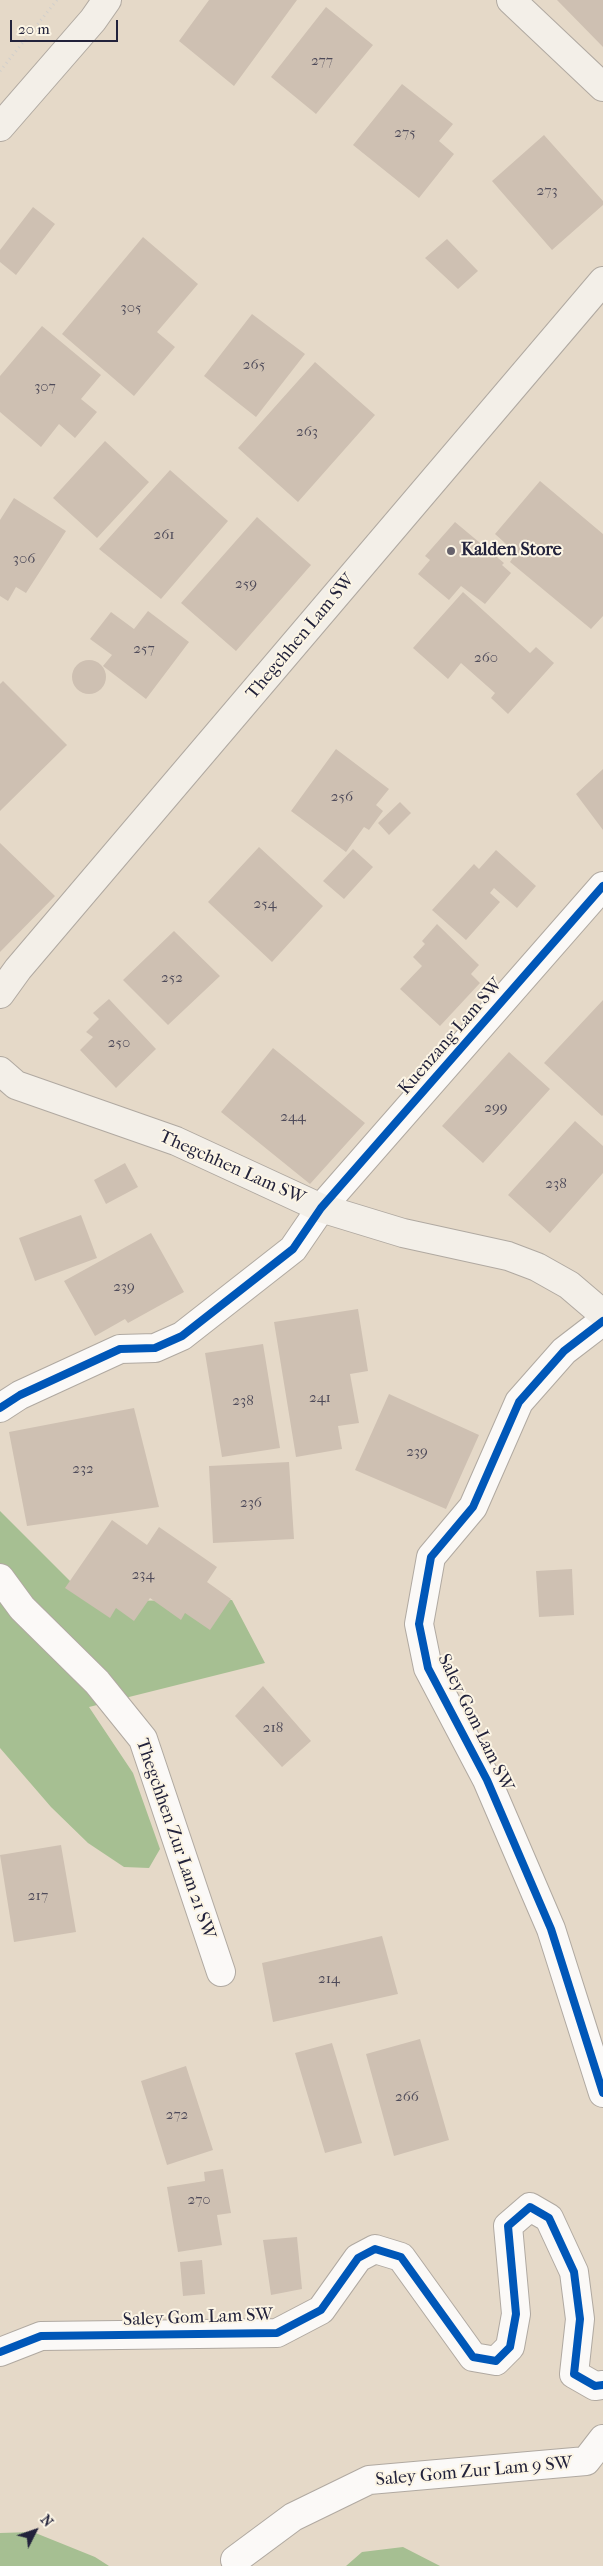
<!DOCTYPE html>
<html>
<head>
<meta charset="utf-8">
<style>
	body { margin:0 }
	#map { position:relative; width:603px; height:2566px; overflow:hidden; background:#e5d9c8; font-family:"IM FELL French Canon",serif }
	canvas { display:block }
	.north { position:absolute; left:10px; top:2506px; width:50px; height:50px; -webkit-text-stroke:4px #fcf5e5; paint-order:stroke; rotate:49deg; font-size:14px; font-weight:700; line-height:20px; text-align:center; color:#22223b }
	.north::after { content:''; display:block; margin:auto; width:18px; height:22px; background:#22223b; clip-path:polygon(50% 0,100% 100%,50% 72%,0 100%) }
	.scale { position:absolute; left:10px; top:20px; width:108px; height:22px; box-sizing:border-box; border:2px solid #22223b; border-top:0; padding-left:6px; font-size:15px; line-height:18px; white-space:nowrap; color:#22223b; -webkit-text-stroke:4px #fcf5e5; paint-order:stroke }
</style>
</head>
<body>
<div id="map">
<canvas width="603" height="2566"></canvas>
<div class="north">N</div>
<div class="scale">20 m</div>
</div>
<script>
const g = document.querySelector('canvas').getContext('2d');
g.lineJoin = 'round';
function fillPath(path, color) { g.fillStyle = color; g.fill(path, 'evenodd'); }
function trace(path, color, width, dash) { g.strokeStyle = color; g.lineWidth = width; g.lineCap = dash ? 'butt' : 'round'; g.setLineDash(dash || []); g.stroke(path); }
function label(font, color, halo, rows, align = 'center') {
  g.font = font + ' "IM FELL French Canon",serif'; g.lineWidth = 4; g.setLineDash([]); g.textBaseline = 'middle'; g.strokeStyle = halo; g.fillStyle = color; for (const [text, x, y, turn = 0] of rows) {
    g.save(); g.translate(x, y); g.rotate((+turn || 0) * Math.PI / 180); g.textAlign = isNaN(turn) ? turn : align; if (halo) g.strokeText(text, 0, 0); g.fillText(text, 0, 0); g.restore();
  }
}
fillPath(new Path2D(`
	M 0,1511 L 90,1601 L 232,1600 L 265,1663 L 89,1707 L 133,1773 L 160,1849 L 149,1868 L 124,1867 L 88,1843 L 51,1807 L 0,1748 Z
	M 33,2532 L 95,2557 L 109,2566 L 0,2566 L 0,2533 Z
	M 403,2547 L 440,2566 L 346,2566 L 362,2552 Z`), '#a6bf92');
fillPath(new Path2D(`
	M 209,0 L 297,0 L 234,86 L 179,41 Z
	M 557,0 L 603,0 L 603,47 Z
	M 326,7 L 373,45 L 316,114 L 271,77 Z
	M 402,84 L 453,124 L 439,141 L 454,154 L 419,198 L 353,145 Z
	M 544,135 L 603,201 L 603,205 L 552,250 L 492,181 Z
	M 33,207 L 55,224 L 16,275 L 0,262 L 0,250 Z
	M 143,237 L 198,284 L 157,332 L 175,347 L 134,396 L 62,334 Z
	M 447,239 L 478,271 L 458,289 L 425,258 Z
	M 252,314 L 305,354 L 256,417 L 204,376 Z
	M 42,326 L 101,375 L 81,399 L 97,412 L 75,438 L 59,424 L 41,447 L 0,412 L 0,376 Z
	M 315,362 L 375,415 L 298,502 L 238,448 Z
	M 105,441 L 149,482 L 97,538 L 53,498 Z
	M 170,470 L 228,521 L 161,599 L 99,549 Z
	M 540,481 L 603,534 L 603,616 L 591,629 L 510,562 L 516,553 L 495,534 Z
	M 14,498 L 66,531 L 26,593 L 16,587 L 8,601 L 0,596 L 0,520 Z
	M 257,517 L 311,565 L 236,651 L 181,603 Z
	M 455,522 L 504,563 L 502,565 L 511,573 L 485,604 L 461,586 L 449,600 L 418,574 L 430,560 L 425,556 Z
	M 463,592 L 530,653 L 536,647 L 554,663 L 508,714 L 491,698 L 495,693 L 461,663 L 448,679 L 413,648 Z
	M 148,611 L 189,642 L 146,699 L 103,666 L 112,655 L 90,639 L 111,612 L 134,629 Z
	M72 677a17 17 0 1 1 34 0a17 17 0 1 1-34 0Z
	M 3,681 L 67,745 L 0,811 L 0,684 Z
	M 336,749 L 389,789 L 376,805 L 383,811 L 369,830 L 364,827 L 346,852 L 291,811 Z
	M 603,769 L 603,830 L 576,794 Z
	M 400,802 L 411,813 L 389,835 L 378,823 Z
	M 0,843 L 55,896 L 0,952 Z
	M 259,847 L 323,906 L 272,962 L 208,902 Z
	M 353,849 L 373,867 L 344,899 L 323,881 Z
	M 496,850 L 536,886 L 517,908 L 494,888 L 490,893 L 500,902 L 466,940 L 432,910 L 474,864 L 479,869 Z
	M 437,924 L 479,965 L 471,974 L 480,983 L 440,1026 L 400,989 L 422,966 L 413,957 L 425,944 L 422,941 Z
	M 174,931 L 220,976 L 168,1025 L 123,980 Z
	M 109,999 L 156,1049 L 116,1088 L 80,1050 L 93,1037 L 86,1032 L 99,1019 L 93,1013 Z
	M 603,1000 L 603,1115 L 602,1116 L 544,1063 Z
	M 273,1048 L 365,1123 L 310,1184 L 221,1112 Z
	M 509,1052 L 550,1089 L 483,1163 L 442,1126 Z
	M 575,1121 L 603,1146 L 603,1173 L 550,1233 L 508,1195 Z
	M 125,1163 L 138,1187 L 106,1204 L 94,1180 Z
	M 81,1215 L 97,1258 L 35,1281 L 19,1238 Z
	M 151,1233 L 184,1292 L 128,1323 L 125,1319 L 95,1336 L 64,1281 Z
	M 358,1309 L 368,1371 L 350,1374 L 359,1423 L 338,1426 L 342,1449 L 296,1457 L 274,1322 Z
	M 263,1344 L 280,1448 L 222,1457 L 205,1353 Z
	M 389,1394 L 479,1435 L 446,1509 L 355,1470 Z
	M 134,1408 L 159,1507 L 27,1526 L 9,1432 Z
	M 289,1462 L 294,1539 L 213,1543 L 209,1466 Z
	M 112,1520 L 147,1545 L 159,1527 L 217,1567 L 207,1582 L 231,1599 L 210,1630 L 185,1613 L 181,1620 L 150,1598 L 134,1621 L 116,1608 L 110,1618 L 65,1588 Z
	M 572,1569 L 574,1615 L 539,1617 L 536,1571 Z
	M 263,1686 L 311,1741 L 282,1767 L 235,1716 Z
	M 61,1845 L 76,1932 L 14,1942 L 0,1855 Z
	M 382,1936 L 398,1994 L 273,2022 L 262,1963 Z
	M 420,2039 L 449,2140 L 394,2156 L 366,2054 Z
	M 332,2043 L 362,2143 L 325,2153 L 295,2053 Z
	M 186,2066 L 213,2150 L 167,2165 L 141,2081 Z
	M 223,2169 L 231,2213 L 217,2215 L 222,2245 L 178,2252 L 167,2187 L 205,2181 L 204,2172 Z
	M 297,2237 L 302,2289 L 271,2295 L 263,2240 Z
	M 202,2260 L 205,2294 L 183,2296 L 180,2262 Z`), '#cec0b2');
const street = new Path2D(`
	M 603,1321 L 564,1351 L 519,1402 L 473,1507 L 431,1557 L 419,1624 L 428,1668 L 487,1780 L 551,1929 L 603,2093
	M 0,1408 L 20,1395 L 120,1349 L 155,1348 L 182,1336 L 293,1249 L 321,1208 L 603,886
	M 0,1578 L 22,1608 L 97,1682 L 143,1739 L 221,1972
	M 0,2352 L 41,2336 L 277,2333 L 321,2310 L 358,2258 L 375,2249 L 401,2257 L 473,2357 L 496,2361 L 510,2347 L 516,2314 L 508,2226 L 530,2207 L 549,2218 L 574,2272 L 580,2319 L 574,2374 L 595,2386 L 603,2385
	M 235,2560 L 293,2517 L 369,2480 L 586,2461 L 603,2439`);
const secondary = new Path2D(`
	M 511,0 L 603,87
	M 0,127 L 93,20 L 107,0
	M 0,994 L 18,969 L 603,281
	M 0,1071 L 16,1085 L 176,1141 L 321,1208 L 403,1233 L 508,1256 L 537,1267 L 569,1285 L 603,1314`);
trace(street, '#b0a9a1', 30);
trace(secondary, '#b0a9a1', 30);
trace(new Path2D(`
	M 0,71 L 57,0`), '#d1cfcc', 3, [1, 4]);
trace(street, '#fbf9f7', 28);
trace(secondary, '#f3efe8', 28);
trace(new Path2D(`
	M 603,1321 L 564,1351 L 519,1402 L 473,1507 L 431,1557 L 419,1624 L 428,1668 L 487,1780 L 551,1929 L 603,2093
	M 0,1408 L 20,1395 L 120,1349 L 155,1348 L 182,1336 L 293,1249 L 321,1208 L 603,886
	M 0,2352 L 41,2336 L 277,2333 L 321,2310 L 358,2258 L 375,2249 L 401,2257 L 473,2357 L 496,2361 L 510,2347 L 516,2314 L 508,2226 L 530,2207 L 549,2218 L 574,2272 L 580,2319 L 574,2374 L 595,2386 L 603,2385`), '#0057b8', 8);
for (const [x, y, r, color] of [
	[451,551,5,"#66626c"]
]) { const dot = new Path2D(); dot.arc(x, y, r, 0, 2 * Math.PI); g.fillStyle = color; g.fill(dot); trace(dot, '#fcf5e5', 2); }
label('15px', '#4e4a59', null, [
	["277",322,61],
	["275",405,133],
	["273",547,191],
	["305",131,308],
	["265",254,365],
	["307",45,387],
	["263",307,432],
	["261",164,535],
	["306",24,559],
	["259",246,584],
	["257",144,649],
	["260",486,658],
	["256",342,797],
	["254",265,904],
	["252",172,978],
	["250",119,1043],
	["299",496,1108],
	["244",293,1117],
	["238",556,1184],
	["239",124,1287],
	["241",320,1398],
	["238",243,1401],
	["239",417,1452],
	["232",83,1469],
	["236",251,1503],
	["234",143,1575],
	["218",273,1728],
	["217",38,1896],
	["214",329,1979],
	["266",407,2097],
	["272",177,2115],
	["270",199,2200]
]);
label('bold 18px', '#22223b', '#fcf5e5', [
	["Kalden Store",461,551]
], 'left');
label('18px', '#22223b', '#fcf5e5', [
	["Thegchhen Lam SW",301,637,-50],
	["Kuenzang Lam SW",451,1037,-49],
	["Thegchhen Lam SW",232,1168,24],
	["Saley Gom Lam SW",475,1723,64],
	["Thegchhen Zur Lam 21 SW",175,1839,71],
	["Saley Gom Lam SW",198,2318,-2],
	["Saley Gom Zur Lam 9 SW",474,2472,-5]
]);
</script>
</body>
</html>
